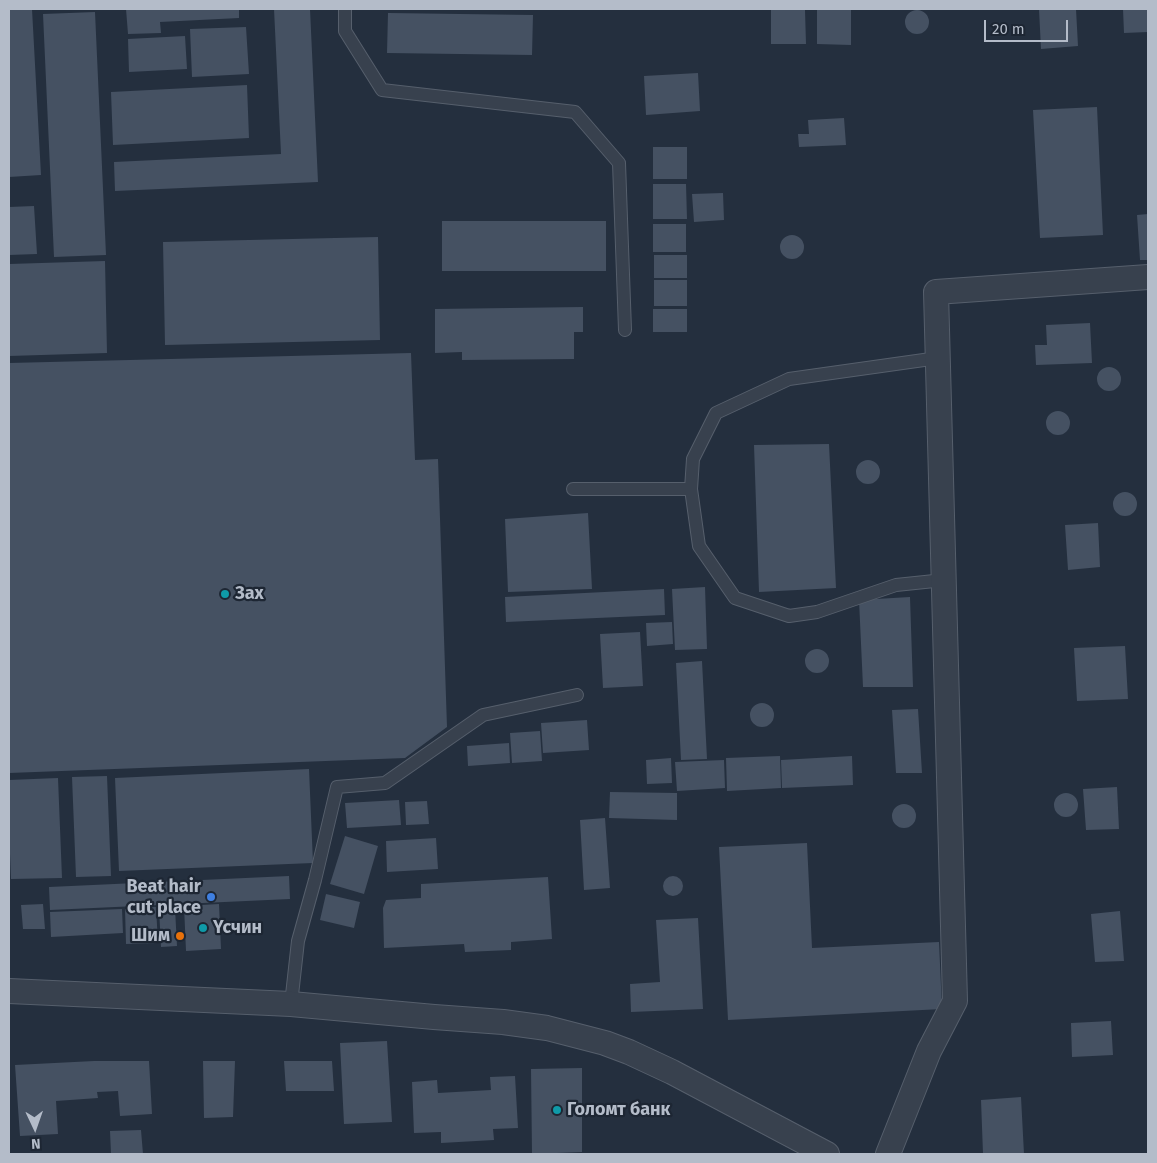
<!DOCTYPE html>
<html>
<head>
<meta charset="utf-8">
<style>
	body { margin:0 }
	#map { position:relative; width:1157px; height:1163px; overflow:hidden; background:#242f3e; font-family:"Fira Sans",sans-serif }
	canvas { display:block }
	.frame { position:absolute; inset:0; border:10px solid #b4bcc9; pointer-events:none }
	.north { position:absolute; left:10px; top:1103px; width:50px; height:50px; -webkit-text-stroke:4px #1d2633; paint-order:stroke; rotate:177deg; font-size:14px; font-weight:700; line-height:20px; text-align:center; color:#b4bcc9 }
	.north::after { content:''; display:block; margin:auto; width:18px; height:22px; background:#b4bcc9; clip-path:polygon(50% 0,100% 100%,50% 72%,0 100%) }
	.scale { position:absolute; left:984px; top:20px; width:84px; height:22px; box-sizing:border-box; border:2px solid #b4bcc9; border-top:0; padding-left:6px; font-size:15px; line-height:18px; white-space:nowrap; color:#b4bcc9; -webkit-text-stroke:4px #1d2633; paint-order:stroke }
</style>
</head>
<body>
<div id="map">
<canvas width="1157" height="1163"></canvas>
<div class="frame"></div>
<div class="north">N</div>
<div class="scale">20 m</div>
</div>
<script>
const g = document.querySelector('canvas').getContext('2d');
g.lineJoin = 'round';
function fillPath(path, color) { g.fillStyle = color; g.fill(path, 'evenodd'); }
function trace(path, color, width, dash) { g.strokeStyle = color; g.lineWidth = width; g.lineCap = dash ? 'butt' : 'round'; g.setLineDash(dash || []); g.stroke(path); }
function label(font, color, halo, rows, align = 'center') {
  g.font = font + ' "Fira Sans",sans-serif'; g.lineWidth = 4.5; g.setLineDash([]); g.textBaseline = 'middle'; g.strokeStyle = halo; g.fillStyle = color; for (const [text, x, y, turn = 0] of rows) {
    g.save(); g.translate(x, y); g.rotate((+turn || 0) * Math.PI / 180); g.textAlign = isNaN(turn) ? turn : align; if (halo) g.strokeText(text, 0, 0); g.fillText(text, 0, 0); g.restore();
  }
}
fillPath(new Path2D(`
	M 9,9 L 32,9 L 41,175 L 9,177 Z
	M 126,9 L 239,9 L 239,18 L 160,22 L 161,33 L 128,34 Z
	M 274,9 L 310,9 L 318,182 L 115,191 L 114,162 L 281,154 Z
	M 1039,9 L 1076,9 L 1078,46 L 1041,49 Z
	M 1123,9 L 1148,9 L 1148,32 L 1124,33 Z
	M 771,10 L 805,10 L 806,44 L 771,44 Z
	M 817,10 L 851,10 L 851,45 L 817,44 Z
	M905 22a12 12 0 1 1 24 0a12 12 0 1 1-24 0Z
	M 95,12 L 106,255 L 54,257 L 43,14 Z
	M 388,13 L 533,15 L 532,55 L 387,53 Z
	M 246,27 L 249,74 L 192,77 L 190,29 Z
	M 185,36 L 187,69 L 129,72 L 128,39 Z
	M 698,73 L 700,111 L 646,115 L 644,76 Z
	M 247,85 L 249,138 L 113,145 L 111,92 Z
	M 1097,107 L 1103,235 L 1040,238 L 1033,110 Z
	M 844,118 L 846,145 L 799,147 L 798,134 L 809,134 L 808,120 Z
	M 653,147 L 687,147 L 687,179 L 653,179 Z
	M 653,184 L 686,184 L 687,219 L 653,219 Z
	M 723,193 L 724,220 L 694,222 L 692,194 Z
	M 34,206 L 37,254 L 9,255 L 9,207 Z
	M 1148,214 L 1148,260 L 1140,260 L 1137,215 Z
	M 442,221 L 606,221 L 606,271 L 442,271 Z
	M 653,224 L 686,224 L 686,252 L 653,252 Z
	M780 247a12 12 0 1 1 24 0a12 12 0 1 1-24 0Z
	M 378,237 L 380,340 L 165,345 L 163,242 Z
	M 654,255 L 687,255 L 687,278 L 654,278 Z
	M 105,261 L 107,353 L 9,356 L 9,264 Z
	M 654,280 L 687,280 L 687,306 L 654,306 Z
	M 583,307 L 583,332 L 574,332 L 574,359 L 462,360 L 462,352 L 435,353 L 435,309 Z
	M 653,309 L 687,309 L 687,332 L 653,332 Z
	M 1090,323 L 1092,363 L 1036,365 L 1035,345 L 1047,345 L 1046,325 Z
	M 411,353 L 415,460 L 438,459 L 447,727 L 405,758 L 9,773 L 9,363 Z
	M1097 379a12 12 0 1 1 24 0a12 12 0 1 1-24 0Z
	M1046 423a12 12 0 1 1 24 0a12 12 0 1 1-24 0Z
	M 829,444 L 836,588 L 759,592 L 754,445 Z
	M856 472a12 12 0 1 1 24 0a12 12 0 1 1-24 0Z
	M1113 504a12 12 0 1 1 24 0a12 12 0 1 1-24 0Z
	M 588,513 L 592,589 L 508,592 L 505,519 Z
	M 1098,523 L 1100,567 L 1068,570 L 1065,525 Z
	M 705,587 L 707,649 L 675,650 L 672,589 Z
	M 664,589 L 665,615 L 506,622 L 505,597 Z
	M 910,597 L 913,687 L 863,687 L 859,600 Z
	M 672,622 L 673,644 L 647,646 L 646,623 Z
	M 640,632 L 643,686 L 603,688 L 600,634 Z
	M 1125,646 L 1128,699 L 1077,701 L 1074,648 Z
	M805 661a12 12 0 1 1 24 0a12 12 0 1 1-24 0Z
	M 702,661 L 707,759 L 681,760 L 676,663 Z
	M750 715a12 12 0 1 1 24 0a12 12 0 1 1-24 0Z
	M 918,709 L 922,773 L 896,773 L 892,710 Z
	M 587,720 L 589,750 L 543,753 L 541,723 Z
	M 540,731 L 542,761 L 512,763 L 510,733 Z
	M 509,743 L 510,763 L 468,766 L 467,746 Z
	M 780,756 L 781,788 L 727,791 L 726,758 Z
	M 852,756 L 853,785 L 782,788 L 781,760 Z
	M 671,758 L 672,783 L 647,784 L 646,760 Z
	M 724,760 L 725,788 L 677,791 L 675,762 Z
	M 309,769 L 313,863 L 119,871 L 115,778 Z
	M 107,776 L 111,876 L 76,877 L 72,777 Z
	M 58,778 L 62,878 L 11,879 L 9,829 L 9,780 Z
	M 1117,787 L 1119,829 L 1086,830 L 1083,789 Z
	M 610,792 L 677,793 L 677,820 L 609,818 Z
	M1054 805a12 12 0 1 1 24 0a12 12 0 1 1-24 0Z
	M 399,800 L 401,825 L 347,828 L 345,803 Z
	M 427,801 L 429,824 L 406,825 L 405,802 Z
	M892 816a12 12 0 1 1 24 0a12 12 0 1 1-24 0Z
	M 605,818 L 610,888 L 584,890 L 580,820 Z
	M 345,836 L 378,846 L 364,894 L 330,884 Z
	M 436,838 L 438,869 L 387,872 L 386,841 Z
	M 807,843 L 812,948 L 939,942 L 942,1009 L 728,1020 L 719,847 Z
	M663 886a10 10 0 1 1 20 0a10 10 0 1 1-20 0Z
	M 289,876 L 290,899 L 50,910 L 49,887 Z
	M 548,877 L 552,939 L 511,942 L 511,950 L 465,952 L 464,944 L 384,948 L 383,908 L 386,900 L 421,898 L 421,884 Z
	M 326,894 L 360,902 L 354,928 L 320,920 Z
	M 43,904 L 45,929 L 23,929 L 21,905 Z
	M 219,904 L 221,949 L 186,951 L 184,906 Z
	M 156,907 L 158,943 L 126,944 L 125,909 Z
	M 159,908 L 175,908 L 177,946 L 161,947 Z
	M 122,909 L 123,933 L 51,937 L 50,912 Z
	M 1120,911 L 1124,961 L 1095,962 L 1091,914 Z
	M 698,918 L 703,1009 L 631,1012 L 630,984 L 660,982 L 656,920 Z
	M 1111,1021 L 1113,1055 L 1072,1057 L 1071,1023 Z
	M 387,1041 L 392,1122 L 344,1124 L 340,1043 Z
	M 94,1061 L 149,1061 L 152,1114 L 120,1116 L 118,1091 L 97,1092 L 98,1098 L 56,1101 L 58,1134 L 20,1136 L 15,1065 Z
	M 203,1061 L 235,1061 L 233,1117 L 204,1118 Z
	M 284,1061 L 332,1061 L 334,1091 L 286,1091 Z
	M 582,1068 L 582,1152 L 532,1154 L 531,1069 Z
	M 515,1076 L 518,1128 L 493,1129 L 494,1140 L 441,1143 L 441,1132 L 414,1133 L 412,1082 L 437,1080 L 438,1093 L 491,1090 L 490,1077 Z
	M 1021,1097 L 1024,1154 L 983,1154 L 981,1100 Z
	M 141,1130 L 143,1154 L 111,1154 L 110,1131 Z`), '#455162');
const lane = new Path2D(`
	M 345,9 L 345,31 L 382,90 L 575,112 L 619,163 L 625,330
	M 938,358 L 789,379 L 716,413 L 693,459 L 691,489 L 699,546 L 735,598 L 789,616 L 817,612 L 896,585 L 944,580
	M 573,489 L 691,489
	M 291,1004 L 298,941 L 315,880 L 337,787 L 385,783 L 483,715 L 577,695`);
const street = new Path2D(`
	M 9,991 L 291,1004 L 434,1017 L 503,1022 L 547,1028 L 605,1043 L 629,1052 L 672,1072 L 827,1154
	M 888,1154 L 929,1051 L 955,1001 L 936,292 L 1148,277`);
trace(lane, '#565f6c', 14);
trace(street, '#565f6c', 26);
trace(lane, '#38414e', 12);
trace(street, '#38414e', 24);
for (const [x, y, r, color] of [
	[225,594,5,"#0f9aa8"],
	[211,897,5,"#3f7fe0"],
	[203,928,5,"#0f9aa8"],
	[180,936,5,"#e8710a"],
	[557,1110,5,"#0f9aa8"]
]) { const dot = new Path2D(); dot.arc(x, y, r, 0, 2 * Math.PI); g.fillStyle = color; g.fill(dot); trace(dot, '#1d2633', 2); }
label('bold 18px', '#b4bcc9', '#1d2633', [
	["Зах",235,594],
	["Beat hair",201,887,"right"],
	["cut place",201,908,"right"],
	["Үсчин",213,928],
	["Шим",170,936,"right"],
	["Голомт банк",567,1110]
], 'left');
</script>
</body>
</html>
